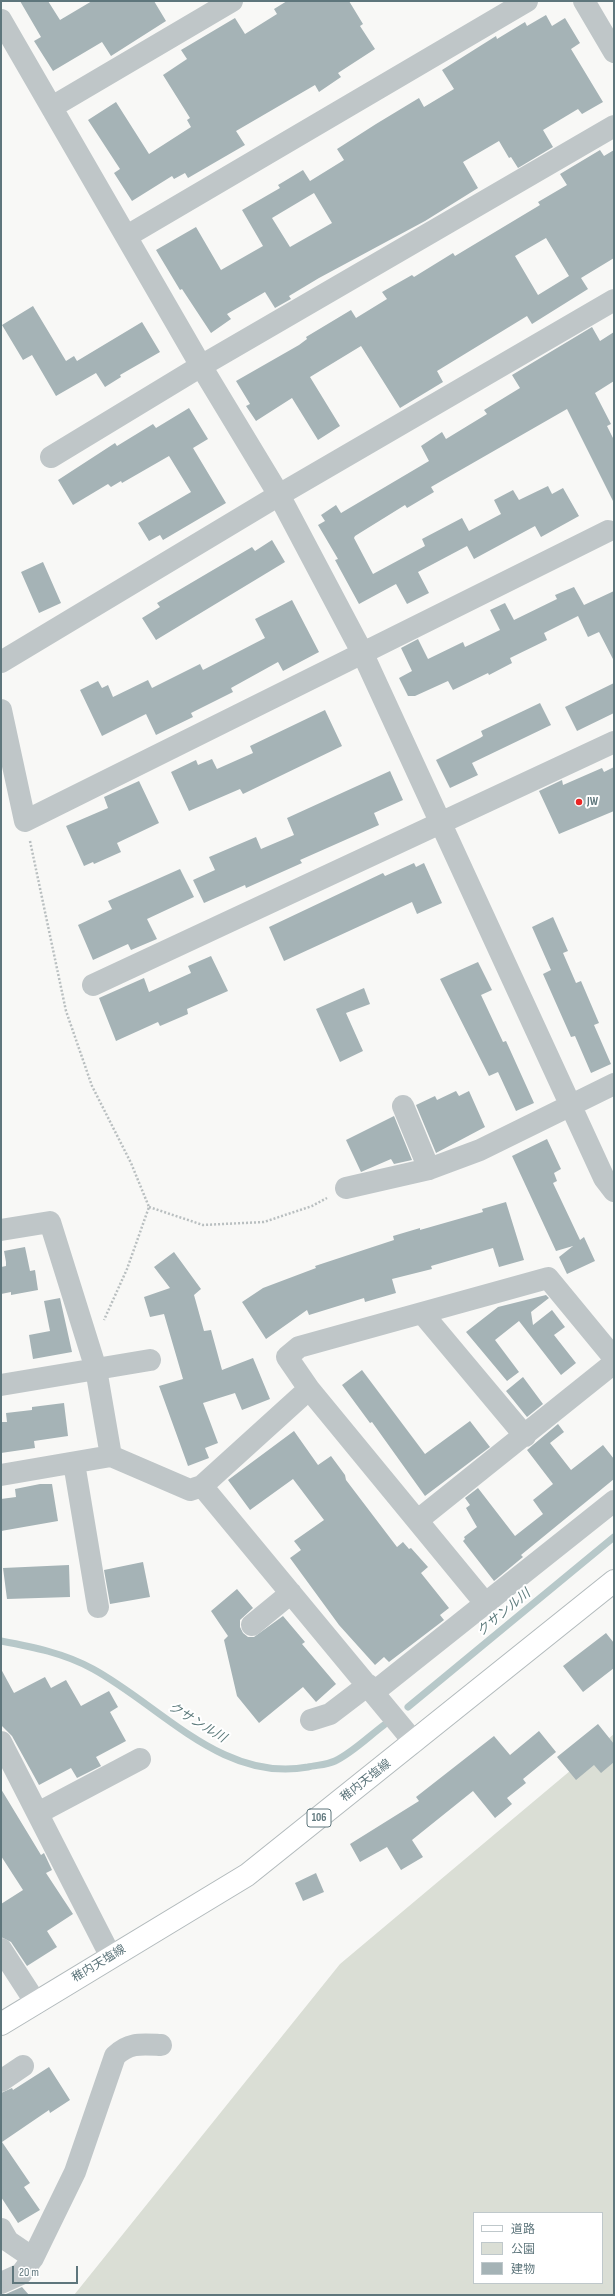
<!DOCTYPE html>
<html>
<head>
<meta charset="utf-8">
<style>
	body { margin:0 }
	#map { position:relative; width:615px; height:2296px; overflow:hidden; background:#f8f8f6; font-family:"Sofia Sans Condensed","Noto Sans JP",sans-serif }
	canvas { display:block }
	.frame { position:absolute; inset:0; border:2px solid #5e767c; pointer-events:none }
	.legend { position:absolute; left:473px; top:2212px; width:130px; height:72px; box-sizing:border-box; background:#fff; border:1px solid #bfc8cb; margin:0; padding:5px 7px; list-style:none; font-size:12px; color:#5e767c }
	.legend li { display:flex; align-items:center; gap:8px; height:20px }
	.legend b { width:20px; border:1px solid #bfc8cb }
	.scale { position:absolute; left:12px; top:2266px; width:66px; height:18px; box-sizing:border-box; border:2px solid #5e767c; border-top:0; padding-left:5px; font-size:12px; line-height:14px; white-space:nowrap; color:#5e767c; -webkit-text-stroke:3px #fff; paint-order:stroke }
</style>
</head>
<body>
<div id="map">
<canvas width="615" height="2296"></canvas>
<div class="frame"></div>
<ul class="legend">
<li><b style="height:5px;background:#fff"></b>道路</li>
<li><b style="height:11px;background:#daded5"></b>公園</li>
<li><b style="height:11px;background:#a5b3b6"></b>建物</li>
</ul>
<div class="scale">20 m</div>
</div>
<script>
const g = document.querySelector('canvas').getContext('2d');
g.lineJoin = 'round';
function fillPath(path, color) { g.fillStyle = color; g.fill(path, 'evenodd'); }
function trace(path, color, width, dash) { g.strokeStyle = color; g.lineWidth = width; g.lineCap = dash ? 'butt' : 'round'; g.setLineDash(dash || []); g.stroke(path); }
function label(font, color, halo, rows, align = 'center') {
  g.font = font + ' "Sofia Sans Condensed","Noto Sans JP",sans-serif'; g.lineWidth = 4; g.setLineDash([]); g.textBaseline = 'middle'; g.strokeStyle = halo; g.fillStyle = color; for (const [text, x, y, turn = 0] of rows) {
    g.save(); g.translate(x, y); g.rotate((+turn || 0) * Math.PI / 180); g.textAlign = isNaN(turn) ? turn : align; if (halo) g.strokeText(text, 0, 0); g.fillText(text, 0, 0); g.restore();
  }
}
fillPath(new Path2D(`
	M 614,1734 L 614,2295 L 74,2295 L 340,1964 ZM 474,2213 L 602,2213 L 602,2283 L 474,2283 Z`), '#daded5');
trace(new Path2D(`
	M 1,1641 C 33,1647 64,1653 93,1669 C 161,1706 223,1783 308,1767 C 316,1765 327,1765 335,1761 C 352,1753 368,1737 384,1725
	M 408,1707 L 614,1537`), '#b7c8c9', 7);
fillPath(new Path2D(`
	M 20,1 L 48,1 L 60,20 L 92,1 L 154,1 L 166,21 L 111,56 L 102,42 L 53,71 L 34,41 L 41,37 Z
	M 287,1 L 349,1 L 363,24 L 360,26 L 375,49 L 338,73 L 341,77 L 319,92 L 315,85 L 236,131 L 245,145 L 188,178 L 185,173 L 174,179 L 172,176 L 132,201 L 114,173 L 120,169 L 88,120 L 116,102 L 149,154 L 191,127 L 187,120 L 190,118 L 163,75 L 187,59 L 181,50 L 235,18 L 245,34 L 277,14 L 274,9 Z
	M 546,15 L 552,26 L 565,18 L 580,43 L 571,49 L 603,102 L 582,114 L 578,109 L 543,130 L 553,147 L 518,168 L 511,157 L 509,158 L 499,141 L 463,162 L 478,188 L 425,221 L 319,278 L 289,296 L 291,299 L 275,308 L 265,292 L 227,314 L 231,319 L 211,333 L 182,289 L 180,290 L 156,250 L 196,227 L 221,270 L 263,246 L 242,210 L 280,188 L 278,185 L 303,170 L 310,181 L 344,160 L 337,149 L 376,124 L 419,98 L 424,107 L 454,89 L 442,70 L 496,36 L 497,39 L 525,22 L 527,26 ZM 314,193 L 332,223 L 290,247 L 272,218 Z
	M 600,150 L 604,156 L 614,150 L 614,258 L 581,278 L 588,289 L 532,324 L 527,316 L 437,371 L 443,382 L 400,408 L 361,346 L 310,377 L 340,426 L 318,440 L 292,398 L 256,421 L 246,406 L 250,404 L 236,381 L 299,345 L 307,339 L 306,337 L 351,310 L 356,318 L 387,299 L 382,292 L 412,275 L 414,277 L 453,253 L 455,256 L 540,205 L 538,202 L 567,185 L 560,174 ZM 546,238 L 569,276 L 538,295 L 515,256 Z
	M 33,306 L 66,361 L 74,356 L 77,361 L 142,322 L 160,352 L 120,375 L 121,377 L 105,387 L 96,373 L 56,396 L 32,355 L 23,360 L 2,325 Z
	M 592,327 L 600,341 L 614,332 L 614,381 L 595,393 L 611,424 L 607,426 L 614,440 L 614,503 L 567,409 L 431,487 L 434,492 L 407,508 L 405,505 L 355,536 L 354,538 L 373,574 L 425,546 L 422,539 L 462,518 L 469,531 L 501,514 L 494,500 L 513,490 L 519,500 L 548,486 L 552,494 L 563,488 L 579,516 L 541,537 L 535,526 L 474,559 L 467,546 L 418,572 L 429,593 L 407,604 L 396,584 L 359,604 L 335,560 L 338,559 L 318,525 L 325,521 L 321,515 L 336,505 L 341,513 L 429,461 L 421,446 L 442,432 L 446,439 L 487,414 L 484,410 L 520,388 L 512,375 Z
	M 189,408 L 208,439 L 193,448 L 226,503 L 163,540 L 160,535 L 149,541 L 138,523 L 191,492 L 169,456 L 122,483 L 121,481 L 111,487 L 108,484 L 73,505 L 58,480 L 115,443 L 117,446 L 153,424 L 156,428 Z
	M 272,540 L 285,562 L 156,640 L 142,618 L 160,607 L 157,603 L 252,547 L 255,551 Z
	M 43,562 L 61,603 L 39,613 L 21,572 Z
	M 574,587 L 584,605 L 614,591 L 614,661 L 599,632 L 588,637 L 578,616 L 544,633 L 547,640 L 510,658 L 512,663 L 489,675 L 488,673 L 453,690 L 448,681 L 415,696 L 408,696 L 399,678 L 412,671 L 401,648 L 418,639 L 428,659 L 463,642 L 465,647 L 500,630 L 490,610 L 505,603 L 514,620 L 557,599 L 555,595 Z
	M 292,600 L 319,652 L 283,671 L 278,662 L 231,688 L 233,692 L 191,713 L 193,717 L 156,735 L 146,714 L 102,736 L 80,690 L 98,681 L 102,688 L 108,685 L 113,697 L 148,680 L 152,688 L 200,664 L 203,670 L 265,638 L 255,619 Z
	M 614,683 L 614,713 L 577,731 L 565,707 Z
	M 540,703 L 551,725 L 472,763 L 478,775 L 450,788 L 436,760 L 480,738 L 483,736 L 481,731 Z
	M 325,710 L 342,746 L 243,794 L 240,789 L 189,811 L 171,772 L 196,760 L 198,765 L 212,759 L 217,769 L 253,753 L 250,746 Z
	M 614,767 L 614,811 L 559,834 L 539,791 L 562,780 L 563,785 L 602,768 L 604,772 Z
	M 390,771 L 403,800 L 374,813 L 379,825 L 300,860 L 302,863 L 246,888 L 245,885 L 204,903 L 193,880 L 215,870 L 209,857 L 256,837 L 261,849 L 294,835 L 287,818 Z
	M 139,781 L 159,823 L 117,843 L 121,852 L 94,864 L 93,862 L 84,866 L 66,826 L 108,808 L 104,797 Z
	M 414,863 L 416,867 L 424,863 L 442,903 L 417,914 L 412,902 L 284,961 L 269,927 L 383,873 L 385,876 Z
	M 180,869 L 194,897 L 147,919 L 157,939 L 131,950 L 128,944 L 93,960 L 78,925 L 112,909 L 108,901 Z
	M 553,917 L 568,951 L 563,953 L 576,983 L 581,981 L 599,1023 L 594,1025 L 611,1064 L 591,1073 L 575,1036 L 571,1037 L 543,974 L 551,970 L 532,927 Z
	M 211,956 L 228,991 L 187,1009 L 188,1014 L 160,1026 L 158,1022 L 116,1041 L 99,998 L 144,978 L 149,992 L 191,973 L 188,966 Z
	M 478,962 L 492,990 L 481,995 L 503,1042 L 506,1041 L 534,1103 L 516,1111 L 498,1072 L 489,1076 L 440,979 Z
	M 364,988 L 370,1004 L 346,1013 L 363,1051 L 340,1062 L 316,1009 Z
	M 456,1091 L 459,1096 L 469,1091 L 485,1127 L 436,1153 L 416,1105 L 435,1096 L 437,1100 Z
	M 394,1116 L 412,1160 L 394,1164 L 391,1159 L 361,1172 L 346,1140 Z
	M 547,1139 L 561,1169 L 554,1173 L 557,1181 L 553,1183 L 580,1240 L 584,1237 L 595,1261 L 567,1274 L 559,1257 L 573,1246 L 556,1251 L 512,1156 Z
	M 506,1202 L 524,1260 L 499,1267 L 493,1248 L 431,1266 L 432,1269 L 392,1279 L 396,1293 L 365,1302 L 364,1298 L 309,1315 L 307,1310 L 266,1339 L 242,1302 L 263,1288 L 316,1268 L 315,1266 L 394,1240 L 393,1236 L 420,1228 L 420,1230 L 483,1212 L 482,1209 Z
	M 25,1247 L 30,1271 L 35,1270 L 38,1290 L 11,1295 L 11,1292 L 1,1294 L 1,1267 L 6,1266 L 6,1262 L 4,1251 Z
	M 174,1252 L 201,1289 L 194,1295 L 204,1331 L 211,1330 L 222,1370 L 253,1358 L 270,1399 L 242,1410 L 235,1393 L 203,1403 L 218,1443 L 205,1448 L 209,1458 L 188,1466 L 159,1386 L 183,1379 L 164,1314 L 150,1317 L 144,1297 L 170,1288 L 154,1267 Z
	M 546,1295 L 549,1298 L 531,1312 L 533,1325 L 552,1310 L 565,1327 L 554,1335 L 576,1363 L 561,1375 L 519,1321 L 495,1340 L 519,1372 L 507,1381 L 466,1332 L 498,1307 Z
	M 60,1298 L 72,1352 L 33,1359 L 29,1335 L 50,1331 L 44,1301 Z
	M 362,1370 L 425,1454 L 470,1421 L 490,1447 L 425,1496 L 372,1422 L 370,1423 L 342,1385 Z
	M 523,1377 L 543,1404 L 527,1417 L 506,1391 Z
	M 64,1403 L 68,1436 L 34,1441 L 35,1448 L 1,1453 L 1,1422 L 7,1422 L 6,1413 L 32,1410 L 32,1407 Z
	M 558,1424 L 564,1432 L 550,1443 L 571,1470 L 603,1445 L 614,1459 L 614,1479 L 521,1555 L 523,1557 L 494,1581 L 463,1541 L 465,1539 L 464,1537 L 477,1527 L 466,1508 L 470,1505 L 465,1498 L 478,1488 L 515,1536 L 543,1514 L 533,1500 L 553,1484 L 527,1450 Z
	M 294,1431 L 318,1465 L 331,1456 L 345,1475 L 346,1480 L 397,1547 L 403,1542 L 409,1549 L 411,1548 L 428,1567 L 421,1573 L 449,1608 L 440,1615 L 444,1620 L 389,1662 L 384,1657 L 375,1665 L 339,1625 L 290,1558 L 301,1550 L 294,1541 L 324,1520 L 293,1479 L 250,1510 L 228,1480 Z
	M 40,1484 L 52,1484 L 58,1521 L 1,1531 L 1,1499 L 16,1497 L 15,1489 Z
	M 143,1562 L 150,1597 L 110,1604 L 104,1570 Z
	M 69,1565 L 70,1597 L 7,1599 L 3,1568 Z
	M 237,1589 L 253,1608 L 240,1620 L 240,1627 L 243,1633 L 248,1637 L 254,1637 L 283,1616 L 305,1642 L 302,1644 L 336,1684 L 316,1702 L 303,1687 L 259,1723 L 237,1696 L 224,1640 L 228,1636 L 211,1611 Z
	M 606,1633 L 614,1643 L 614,1668 L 583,1692 L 563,1666 Z
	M 1,1669 L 14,1693 L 45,1677 L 51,1688 L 66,1680 L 81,1706 L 109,1691 L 118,1707 L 110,1712 L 126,1741 L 96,1757 L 101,1766 L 77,1778 L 71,1768 L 39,1785 L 12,1736 L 1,1725 Z
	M 598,1724 L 614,1744 L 614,1762 L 601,1773 L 594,1765 L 576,1780 L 557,1757 Z
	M 539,1731 L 556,1752 L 523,1779 L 526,1783 L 507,1798 L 512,1804 L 495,1818 L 473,1791 L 412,1840 L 423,1857 L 401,1870 L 387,1847 L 360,1862 L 350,1844 L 419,1801 L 416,1797 L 494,1736 L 510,1755 Z
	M 1,1789 L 41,1855 L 44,1853 L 52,1870 L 46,1873 L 73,1914 L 47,1931 L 57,1947 L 27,1966 L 11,1942 L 1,1937 L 1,1904 L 23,1890 L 1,1856 Z
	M 316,1873 L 324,1892 L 303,1901 L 295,1883 Z
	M 49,2067 L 70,2100 L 50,2113 L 49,2110 L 2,2142 L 30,2183 L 24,2187 L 40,2210 L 18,2223 L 1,2197 L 1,2093 L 12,2088 L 13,2090 Z
	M 22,2287 L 29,2295 L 4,2295 L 6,2294 Z`), '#a5b3b6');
const major = new Path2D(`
	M 1,2024 L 247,1875 L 614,1581`);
trace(major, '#b2babc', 24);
trace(new Path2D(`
	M 30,841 L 66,1011 L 92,1086 L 131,1163 L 149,1207 L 127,1269 L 104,1320
	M 149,1207 L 203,1225 L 264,1222 L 312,1206 L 327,1198`), '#b9bfc0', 2.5, [2, 2]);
trace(new Path2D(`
	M 584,1 L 614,52
	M 1,20 L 201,366 L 279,495 L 362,652 L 604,1178 L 614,1191
	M 52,107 L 232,1
	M 127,236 L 527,1
	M 51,457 L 201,366 L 614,126
	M 1,662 L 279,495 L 614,300
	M 1,710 L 25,821 L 608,531
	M 93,985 L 614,742
	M 403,1106 L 429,1169
	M 346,1188 L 429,1169 L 480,1150 L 614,1084
	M 1,1230 L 50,1222 L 96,1369 L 111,1456
	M 422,1313 L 525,1436
	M 1,1385 L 150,1360
	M 309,1389 L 485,1603
	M 74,1463 L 98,1607
	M 1,1475 L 111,1456 L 190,1490 L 202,1486 L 414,1742
	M 202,1486 L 309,1389 L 287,1357 L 299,1347 L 548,1278 L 614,1358
	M 418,1520 L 614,1363
	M 252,1625 L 291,1593
	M 374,1692 L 614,1501
	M 311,1720 L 330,1714 L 368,1685
	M 1,1742 L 111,1957
	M 38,1813 L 140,1759
	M 1,1949 L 36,2003
	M 1,2081 L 23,2066
	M 1,2229 L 8,2241 L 33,2258
	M 1,2283 L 21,2274 L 33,2258 L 75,2172 L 115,2056 C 129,2042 142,2044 161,2045`), '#bfc6c8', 22);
trace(major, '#fff', 22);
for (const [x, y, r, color] of [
	[579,802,4,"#eb2524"]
]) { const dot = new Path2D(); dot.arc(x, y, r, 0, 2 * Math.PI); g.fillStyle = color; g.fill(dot); trace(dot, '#fff', 1.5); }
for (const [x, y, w] of [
	[319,1818,24]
]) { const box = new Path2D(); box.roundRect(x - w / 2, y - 9, w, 18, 3); g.fillStyle = '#fff'; g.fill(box); trace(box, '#5e767c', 1); }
label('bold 11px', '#5e767c', null, [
	["106",319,1818]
]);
label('bold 12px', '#5e767c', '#fff', [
	["JW",587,802]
], 'left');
label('12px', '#5e767c', '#fff', [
	["稚内天塩線",366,1781,-38],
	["稚内天塩線",99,1964,-31]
]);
label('italic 13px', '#5d7b7c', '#fff', [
	["クサンル川",504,1613,-40],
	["クサンル川",197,1723,31]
]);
</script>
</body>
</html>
